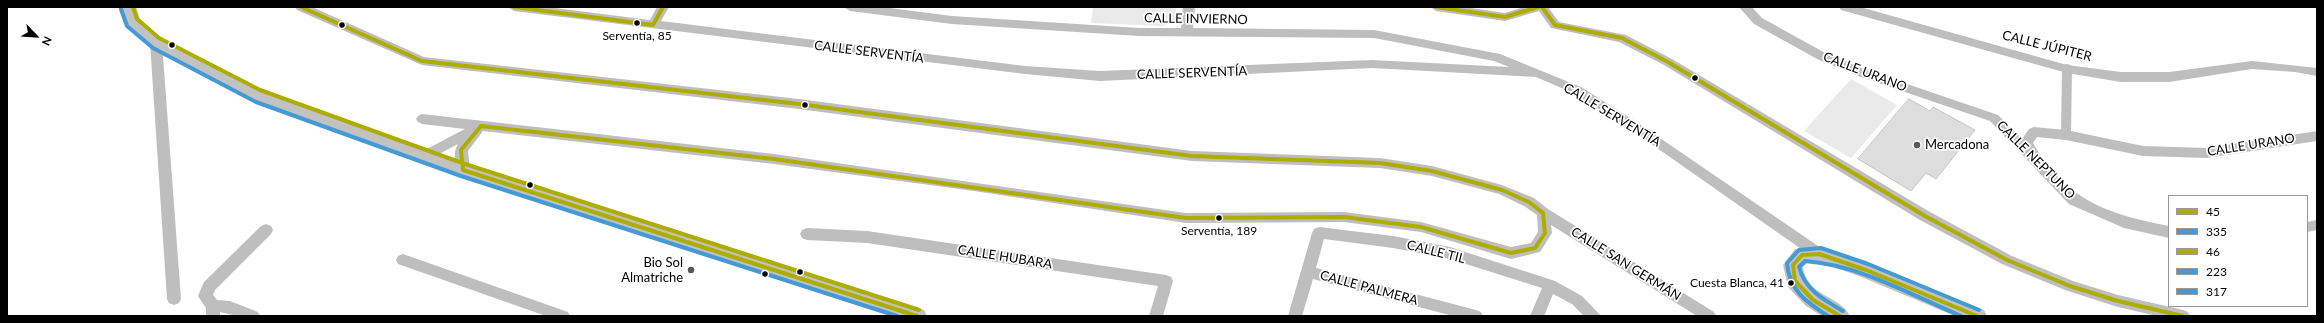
<!DOCTYPE html>
<html>
<head>
<meta charset="utf-8">
<style>
	body { margin:0 }
	#map { position:relative; width:2324px; height:323px; overflow:hidden; background:#fff; font-family:Lato,sans-serif }
	canvas { display:block }
	.frame { position:absolute; inset:0; border:8px solid #000; pointer-events:none }
	.legend { position:absolute; left:2168px; top:195px; width:140px; height:112px; box-sizing:border-box; background:#fff; border:1px solid #999; margin:0; padding:5px 7px; list-style:none; font-size:12px; color:#000 }
	.legend li { display:flex; align-items:center; gap:8px; height:20px }
	.legend b { width:20px; border:1px solid #999 }
	.north { position:absolute; left:16px; top:16px; width:40px; height:40px; -webkit-text-stroke:3px #fff; paint-order:stroke; rotate:115deg; font-size:11px; font-weight:700; line-height:16px; text-align:center; color:#000 }
	.north::after { content:''; display:block; margin:auto; width:14px; height:18px; background:#000; clip-path:polygon(50% 0,100% 100%,50% 72%,0 100%) }
</style>
</head>
<body>
<div id="map">
<canvas width="2324" height="323"></canvas>
<div class="frame"></div>
<ul class="legend">
<li><b style="height:5px;background:#adad00"></b>45</li>
<li><b style="height:5px;background:#449ad5"></b>335</li>
<li><b style="height:5px;background:#adad00"></b>46</li>
<li><b style="height:5px;background:#449ad5"></b>223</li>
<li><b style="height:5px;background:#449ad5"></b>317</li>
</ul>
<div class="north">N</div>
</div>
<script>
const g = document.querySelector('canvas').getContext('2d');
g.lineJoin = 'round';
function fillPath(path, color) { g.fillStyle = color; g.fill(path, 'evenodd'); }
function trace(path, color, width, dash) { g.strokeStyle = color; g.lineWidth = width; g.lineCap = dash ? 'butt' : 'round'; g.setLineDash(dash || []); g.stroke(path); }
function label(font, color, halo, rows, align = 'center') {
  g.font = font + ' Lato,sans-serif'; g.lineWidth = 3.5; g.setLineDash([]); g.textBaseline = 'middle'; g.strokeStyle = halo; g.fillStyle = color; for (const [text, x, y, turn = 0] of rows) {
    g.save(); g.translate(x, y); g.rotate((+turn || 0) * Math.PI / 180); g.textAlign = isNaN(turn) ? turn : align; if (halo) g.strokeText(text, 0, 0); g.fillText(text, 0, 0); g.restore();
  }
}
fillPath(new Path2D(`
	M 1093,7 L 1173,7 L 1176,8 L 1175,20 L 1163,26 L 1091,23 Z
	M 1851,79 L 1897,105 L 1851,158 L 1804,131 Z`), '#eaeaea');
const building = new Path2D(`
	M 1909,99 L 1930,111 L 1933,107 L 1975,130 L 1936,179 L 1926,173 L 1911,191 L 1858,159 Z`);
fillPath(building, '#ddd');
trace(building, '#c5c5c5', 1);
trace(new Path2D(`
	M 2066,135 L 2067,69`), '#bebebe', 10);
fillPath(new Path2D(`
	M 295,7 L 312,7 L 424,57 L 799,99 L 1192,151 L 1380,158 L 1432,166 L 1502,185 L 1534,198 L 1548,209 L 1714,312 L 1716,316 L 1697,316 L 1551,225 L 1552,233 L 1540,252 L 1511,259 L 1421,232 L 1344,222 L 1186,223 L 974,191 L 774,164 L 483,131 L 468,151 L 470,170 L 468,174 L 458,174 C 454,166 453,151 458,144 L 424,162 L 419,161 L 418,157 L 419,153 L 465,129 L 422,124 L 418,122 L 416,119 L 418,116 L 422,114 L 774,154 L 1186,213 L 1344,212 L 1421,222 L 1511,247 L 1531,243 L 1538,232 L 1537,215 L 1524,206 L 1499,194 L 1432,176 L 1380,168 L 1192,161 L 799,109 L 422,65 L 297,10 Z
	M 508,7 L 547,7 L 650,20 L 657,7 L 669,7 L 661,21 L 1025,66 L 1100,71 L 1372,60 L 1509,67 L 1494,61 L 1374,38 L 1139,36 L 952,24 L 850,11 L 844,7 L 882,7 L 952,16 L 1139,28 L 1181,28 L 1183,7 L 1195,7 L 1193,28 L 1374,30 L 1500,54 L 1581,87 L 1635,121 L 1824,250 L 1826,254 L 1824,258 L 1819,260 L 1814,258 L 1627,127 L 1573,93 L 1536,77 L 1372,68 L 1100,81 L 1025,74 L 514,11 Z
	M 1430,7 L 1464,7 L 1505,13 L 1524,7 L 1548,7 L 1559,22 L 1626,35 L 1672,59 L 1930,212 L 2012,256 L 2073,281 L 2118,295 L 2183,310 L 2188,312 L 2190,316 L 2157,316 L 2118,307 L 2065,290 L 2002,264 L 1920,220 L 1664,65 L 1619,42 L 1551,28 L 1539,11 L 1505,21 L 1436,11 Z
	M 1739,7 L 1752,7 L 1762,18 L 1827,54 L 1869,71 L 1998,115 L 2022,139 L 2029,129 L 2034,127 L 2066,130 L 2143,146 L 2207,148 L 2317,131 L 2317,141 L 2207,158 L 2143,156 L 2066,140 L 2037,137 L 2033,143 C 2066,200 2107,214 2169,226 L 2169,238 L 2124,228 L 2069,204 L 1990,121 L 1861,77 L 1819,60 L 1754,24 Z
	M 1839,7 L 1860,7 L 2067,65 L 2121,72 L 2169,72 L 2252,61 L 2317,68 L 2317,76 L 2295,72 L 2252,69 L 2169,82 L 2121,82 L 2067,73 L 1841,10 Z
	M 156,39 L 162,43 L 181,299 L 179,303 L 174,305 L 169,303 L 167,299 L 150,43 Z
	M 2317,220 L 2317,230 L 2307,232 L 2307,222 Z
	M 266,224 L 271,226 L 273,230 L 271,234 L 215,290 L 213,295 L 217,300 L 230,301 L 258,312 L 260,316 L 237,316 L 220,312 L 220,316 L 206,316 L 206,308 L 198,296 L 204,282 L 261,226 Z
	M 1319,227 L 1393,236 L 1450,247 L 1555,281 L 1582,296 L 1601,316 L 1584,316 L 1572,304 L 1553,294 L 1544,316 L 1530,316 L 1542,288 L 1450,259 L 1393,248 L 1324,239 L 1316,268 L 1476,310 L 1481,312 L 1483,316 L 1453,316 L 1313,279 L 1302,316 L 1288,316 L 1312,233 L 1314,229 Z
	M 807,228 L 867,231 L 1166,275 L 1171,277 L 1173,281 L 1163,316 L 1149,316 L 1158,286 L 867,243 L 807,240 L 802,238 L 800,234 L 802,230 Z
	M 403,254 L 568,312 L 570,316 L 546,316 L 398,264 L 396,260 L 398,256 Z`), '#bebebe');
fillPath(new Path2D(`
	M 118,7 L 136,7 L 140,19 L 162,39 L 264,91 L 469,164 L 917,307 L 924,310 L 927,316 L 890,316 L 456,175 L 252,101 L 150,47 L 126,26 Z
	M 1819,246 L 1873,264 L 1984,310 L 1987,316 L 1955,316 L 1859,276 L 1819,262 L 1807,263 L 1803,267 C 1807,297 1840,295 1850,316 L 1822,316 L 1806,306 L 1788,287 L 1783,265 L 1795,249 Z`), '#c2c2c2');
trace(new Path2D(`
	M 301,7 L 422,61 L 799,104 L 1192,156 L 1380,163 L 1432,171 L 1502,190 L 1529,202 L 1543,213 L 1545,233 L 1535,248 L 1511,253 L 1421,227 L 1344,217 L 1186,218 L 774,159 L 481,126 L 461,150 L 463,170 L 917,316
	M 514,7 L 653,25 L 663,7
	M 1436,7 L 1505,17 L 1538,7
	M 1542,7 L 1555,25 L 1622,38 L 1668,62 L 1925,216 L 2007,260 L 2070,286 L 2118,301 L 2183,316
	M 1840,316 L 1813,300 L 1795,281 L 1793,265 L 1802,255 L 1819,254 L 1866,270 L 1977,316`), '#adad00', 4);
trace(new Path2D(`
	M 121,9 L 127,26 L 153,48 L 256,102 L 461,176 L 897,316`), '#449ad5', 4);
trace(new Path2D(`
	M 133,7 L 137,19 L 159,38 L 260,90 L 465,164 L 919,310`), '#adad00', 4);
trace(new Path2D(`
	M 1843,311 C 1824,300 1805,290 1799,267 L 1805,261 C 1860,265 1911,295 1961,316`), '#449ad5', 4);
trace(new Path2D(`
	M 1828,316 C 1806,302 1789,290 1787,263 L 1799,250 L 1821,248 L 1868,264 L 1979,310`), '#449ad5', 4);
for (const [x, y, r, color] of [
	[637,23,3.5,"#000"],
	[342,25,3.5,"#000"],
	[172,45,3.5,"#000"],
	[1695,78,3.5,"#000"],
	[805,105,3.5,"#000"],
	[1917,145,4,"#595959"],
	[530,185,3.5,"#000"],
	[1219,218,3.5,"#000"],
	[691,270,4,"#595959"],
	[800,272,3.5,"#000"],
	[765,274,3.5,"#000"],
	[1791,283,3.5,"#000"]
]) { const dot = new Path2D(); dot.arc(x, y, r, 0, 2 * Math.PI); g.fillStyle = color; g.fill(dot); trace(dot, '#fff', 1.5); }
label('12px', '#000', '#fff', [
	["Serventía, 85",637,36],
	["Serventía, 189",1219,231],
	["Cuesta Blanca, 41",1784,283,"right"]
]);
label('13px', '#000', '#fff', [
	["CALLE INVIERNO",1196,19,1],
	["CALLE JÚPITER",2047,46,14],
	["CALLE SERVENTÍA",869,52,7],
	["CALLE URANO",1865,72,21],
	["CALLE SERVENTÍA",1192,73,-2],
	["CALLE SERVENTÍA",1612,115,31],
	["CALLE URANO",2251,145,-9],
	["CALLE NEPTUNO",2036,160,45],
	["CALLE TIL",1436,252,14],
	["CALLE HUBARA",1005,257,9],
	["CALLE SAN GERMÁN",1626,264,32],
	["CALLE PALMERA",1369,288,15]
]);
label('13px', '#000', '#fff', [
	["Mercadona",1925,145],
	["Bio Sol",683,263,"right"],
	["Almatriche",683,278,"right"]
], 'left');
</script>
</body>
</html>
